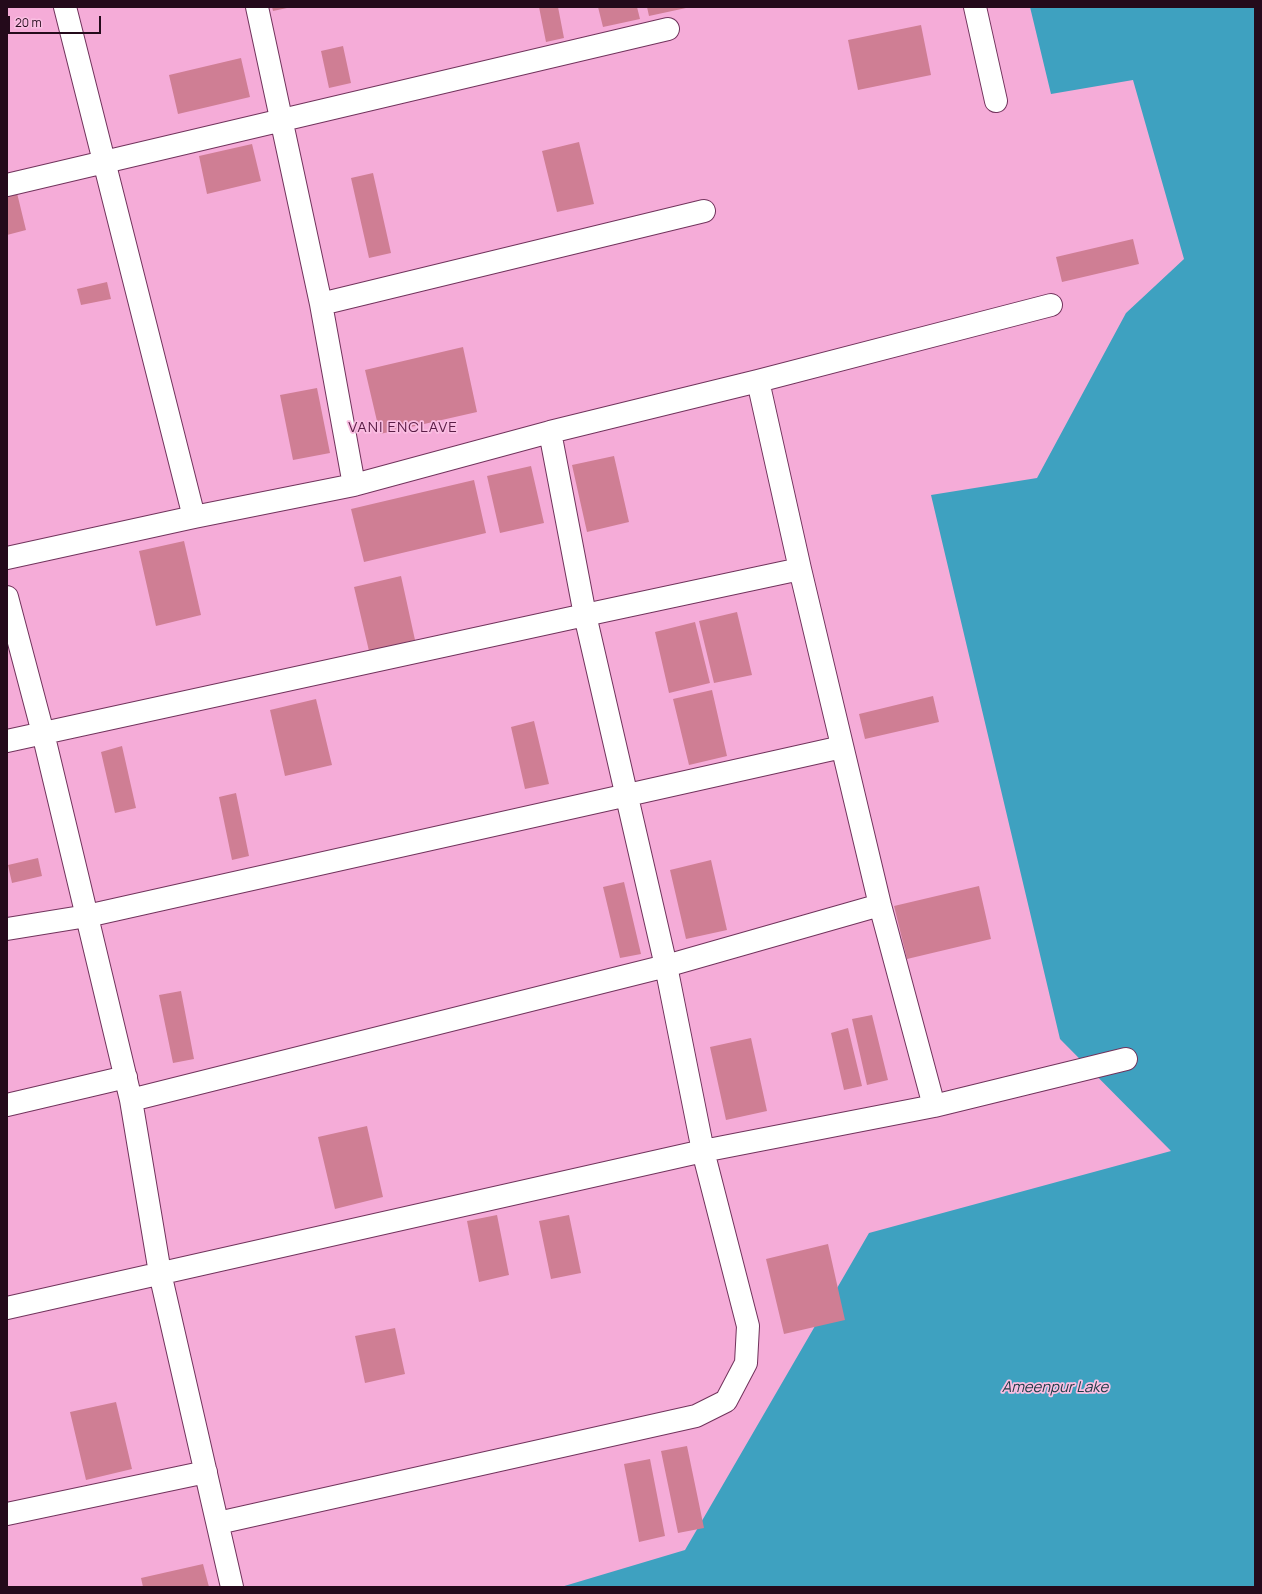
<!DOCTYPE html>
<html>
<head>
<meta charset="utf-8">
<style>
	body { margin:0 }
	#map { position:relative; width:1262px; height:1594px; overflow:hidden; background:#f5acd8; font-family:Manrope,sans-serif }
	canvas { display:block }
	.frame { position:absolute; inset:0; border:8px solid #240a1b; pointer-events:none }
	.scale { position:absolute; left:8px; top:16px; width:93px; height:18px; box-sizing:border-box; border:2px solid #240a1b; border-top:0; padding-left:5px; font-size:12px; line-height:14px; white-space:nowrap; color:#240a1b; -webkit-text-stroke:3px #fabee2; paint-order:stroke }
</style>
</head>
<body>
<div id="map">
<canvas width="1262" height="1594"></canvas>
<div class="frame"></div>
<div class="scale">20 m</div>
</div>
<script>
const g = document.querySelector('canvas').getContext('2d');
g.lineJoin = 'round';
function fillPath(path, color) { g.fillStyle = color; g.fill(path, 'evenodd'); }
function trace(path, color, width, dash) { g.strokeStyle = color; g.lineWidth = width; g.lineCap = dash ? 'butt' : 'round'; g.setLineDash(dash || []); g.stroke(path); }
function label(font, color, halo, rows, align = 'center') {
  g.font = font + ' Manrope,sans-serif'; g.lineWidth = 3.5; g.setLineDash([]); g.textBaseline = 'middle'; g.strokeStyle = halo; g.fillStyle = color; for (const [text, x, y, turn = 0] of rows) {
    g.save(); g.translate(x, y); g.rotate((+turn || 0) * Math.PI / 180); g.textAlign = isNaN(turn) ? turn : align; if (halo) g.strokeText(text, 0, 0); g.fillText(text, 0, 0); g.restore();
  }
}
fillPath(new Path2D(`
	M 1030,7 L 1255,7 L 1255,1587 L 561,1587 L 685,1550 L 869,1233 L 1171,1151 L 1060,1039 L 931,495 L 1037,478 L 1126,313 L 1184,259 L 1133,80 L 1051,94 Z`), '#3ea1c0');
fillPath(new Path2D(`
	M 272,7 L 287,7 L 287,8 L 273,11 Z
	M 539,7 L 558,7 L 564,38 L 546,42 Z
	M 598,7 L 637,7 L 640,19 L 603,27 Z
	M 647,7 L 686,7 L 686,8 L 649,16 Z
	M 921,25 L 931,75 L 858,90 L 848,40 Z
	M 343,46 L 351,83 L 329,88 L 321,51 Z
	M 241,58 L 250,97 L 178,114 L 169,75 Z
	M 579,142 L 594,204 L 557,212 L 542,151 Z
	M 252,144 L 261,181 L 207,194 L 199,156 Z
	M 373,173 L 391,253 L 369,258 L 351,178 Z
	M 17,193 L 26,230 L 7,235 L 7,195 Z
	M 1133,239 L 1139,264 L 1062,282 L 1056,257 Z
	M 107,282 L 111,299 L 81,305 L 77,289 Z
	M 463,347 L 477,412 L 380,434 L 365,370 Z
	M 317,388 L 330,453 L 293,460 L 280,395 Z
	M 614,456 L 629,522 L 587,532 L 572,465 Z
	M 531,466 L 544,523 L 500,533 L 487,476 Z
	M 474,480 L 486,533 L 364,562 L 351,509 Z
	M 184,541 L 201,615 L 156,626 L 139,551 Z
	M 401,576 L 415,640 L 369,651 L 354,587 Z
	M 737,612 L 752,675 L 714,683 L 699,621 Z
	M 695,622 L 710,683 L 669,693 L 655,632 Z
	M 712,690 L 727,756 L 689,765 L 673,699 Z
	M 933,696 L 939,722 L 865,739 L 859,714 Z
	M 316,699 L 332,765 L 285,776 L 270,710 Z
	M 534,721 L 549,784 L 525,789 L 511,727 Z
	M 122,746 L 136,808 L 115,813 L 101,752 Z
	M 236,793 L 249,856 L 232,860 L 219,797 Z
	M 38,858 L 42,876 L 12,883 L 8,865 Z
	M 711,860 L 727,930 L 686,939 L 670,870 Z
	M 624,882 L 641,954 L 620,958 L 603,887 Z
	M 979,886 L 991,939 L 907,959 L 894,906 Z
	M 181,991 L 194,1059 L 173,1063 L 159,995 Z
	M 872,1015 L 888,1080 L 867,1085 L 852,1019 Z
	M 848,1028 L 862,1086 L 844,1090 L 831,1033 Z
	M 751,1038 L 767,1111 L 726,1120 L 710,1047 Z
	M 367,1126 L 383,1197 L 335,1209 L 318,1137 Z
	M 497,1215 L 509,1275 L 479,1282 L 467,1221 Z
	M 569,1215 L 581,1273 L 551,1279 L 539,1221 Z
	M 828,1244 L 845,1320 L 784,1334 L 766,1259 Z
	M 395,1328 L 405,1374 L 365,1383 L 355,1336 Z
	M 116,1402 L 132,1469 L 86,1480 L 70,1412 Z
	M 687,1446 L 704,1528 L 678,1533 L 661,1451 Z
	M 650,1459 L 665,1536 L 639,1542 L 624,1464 Z
	M 203,1564 L 209,1587 L 143,1587 L 141,1578 Z`), '#cf7e94');
const minor = new Path2D(`
	M 65,7 L 194,517
	M 257,7 L 321,304 L 354,485
	M 975,7 L 996,101
	M 7,185 L 668,29
	M 321,304 L 704,211
	M 758,381 L 800,569 L 880,905 L 934,1106
	M 550,432 L 585,615 L 800,569
	M 7,558 L 194,517 L 354,485 L 550,432 L 758,381 L 1051,305
	M 7,597 L 43,733 L 131,1100 L 160,1273 L 232,1587
	M 7,741 L 585,615 L 666,966 L 703,1151 L 748,1326 L 746,1363 L 726,1401 L 696,1416 L 218,1523
	M 7,929 L 87,916 L 842,747
	M 131,1100 L 666,966 L 880,905
	M 7,1105 L 126,1077
	M 7,1308 L 703,1151 L 934,1106 L 1126,1059
	M 7,1514 L 206,1472`);
trace(minor, '#71335c', 24);
trace(minor, '#fff', 22);
g.letterSpacing = '1px';
label('15px', '#5a1d46', '#fabee2', [
	["VANI ENCLAVE",403,428]
]);
g.letterSpacing = '0px';
label('italic 15px', '#1c3a44', '#fabee2', [
	["Ameenpur Lake",1055,1388]
]);
</script>
</body>
</html>
